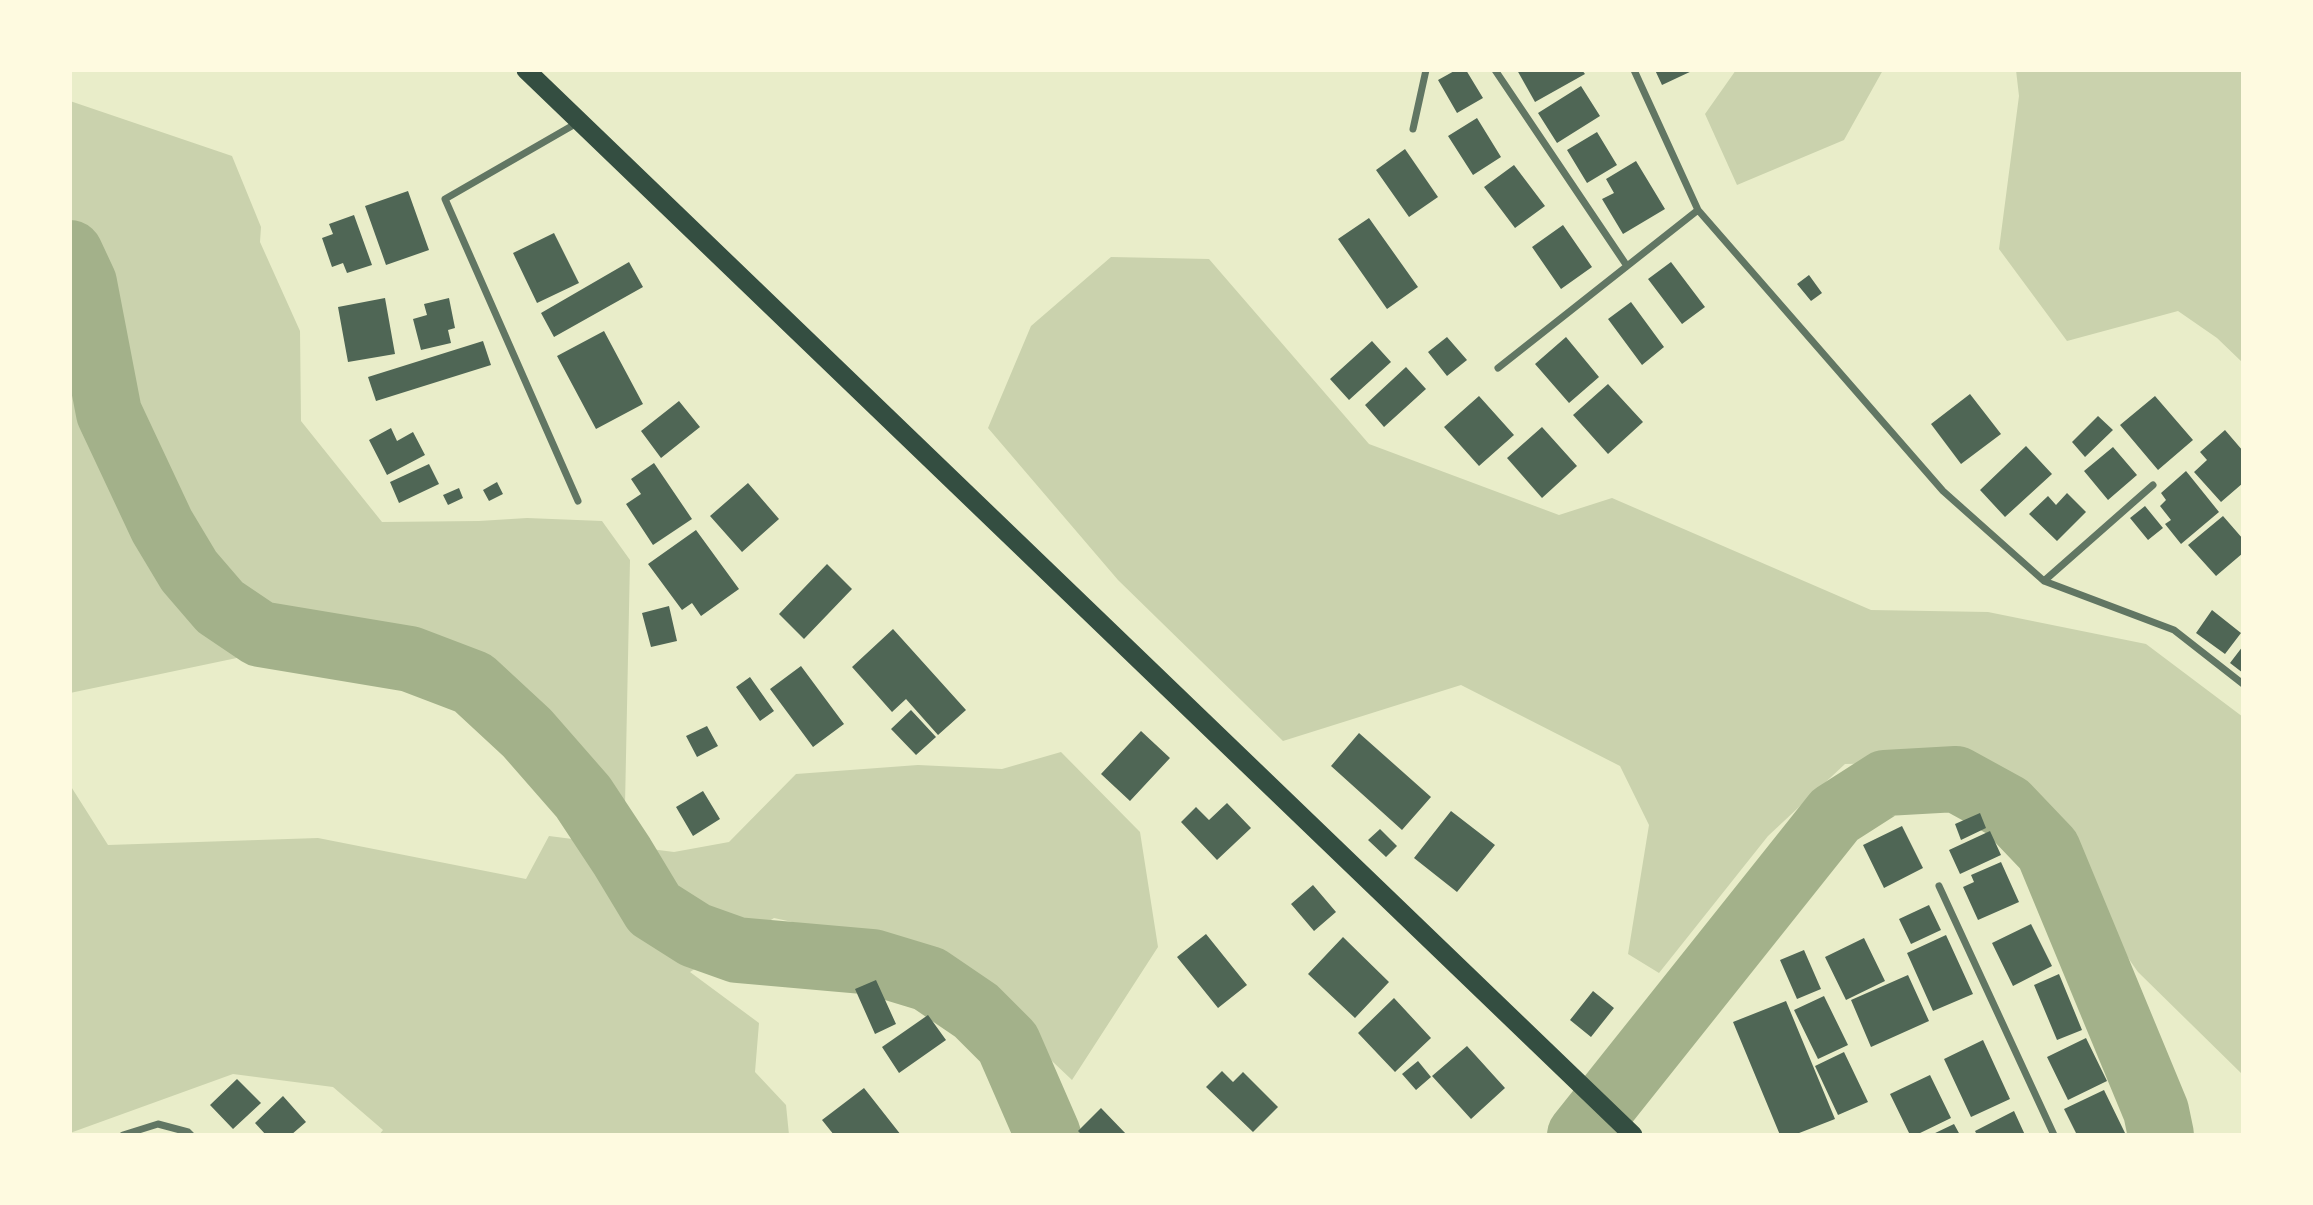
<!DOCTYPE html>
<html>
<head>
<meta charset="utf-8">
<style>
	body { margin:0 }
	#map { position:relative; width:2313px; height:1205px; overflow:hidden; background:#e9edc9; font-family:"Archivo Narrow",sans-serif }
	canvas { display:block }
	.frame { position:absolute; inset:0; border:72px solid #fefae0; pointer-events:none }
</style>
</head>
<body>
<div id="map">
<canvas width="2313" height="1205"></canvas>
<div class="frame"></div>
</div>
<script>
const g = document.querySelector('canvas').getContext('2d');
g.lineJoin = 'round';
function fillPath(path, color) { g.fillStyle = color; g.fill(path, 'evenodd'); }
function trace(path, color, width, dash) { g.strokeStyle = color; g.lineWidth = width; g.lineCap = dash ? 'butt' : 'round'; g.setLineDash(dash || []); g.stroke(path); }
fillPath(new Path2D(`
	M 1736,70 L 1883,70 L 1844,140 L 1737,185 L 1705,114 Z
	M 2016,70 L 2243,70 L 2243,363 L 2217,338 L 2178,311 L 2067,341 L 1999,249 L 2019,96 Z
	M 70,101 L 232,156 L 261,227 L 260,242 L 300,331 L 301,421 L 382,522 L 479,521 L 527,518 L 602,521 L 630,560 L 625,805 L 542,796 L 474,665 L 321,627 L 251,655 L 70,693 Z
	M 1111,257 L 1209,259 L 1369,444 L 1559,515 L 1612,498 L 1871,610 L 1988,612 L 2146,644 L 2243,717 L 2243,1075 L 2138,972 L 2019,803 L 1950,762 L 1845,764 L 1768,836 L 1659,973 L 1628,954 L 1649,825 L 1620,766 L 1461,685 L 1283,741 L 1118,580 L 988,428 L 1031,326 Z
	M 1061,752 L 1140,832 L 1158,947 L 1072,1080 L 939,954 L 774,918 L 690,972 L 759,1023 L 755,1072 L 786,1105 L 789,1135 L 379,1135 L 383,1130 L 333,1087 L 233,1074 L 70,1133 L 70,785 L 108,845 L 318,838 L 526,879 L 549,836 L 674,852 L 729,842 L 796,774 L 918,765 L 1002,769 Z`), '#cad2ad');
trace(new Path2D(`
	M 70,253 L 84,283 L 109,413 L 162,526 L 189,571 L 220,607 L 260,634 L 410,659 L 473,683 L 527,733 L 583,797 L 622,856 L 654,909 L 695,935 L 737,950 L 873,962 L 929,979 L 976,1011 L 1008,1043 L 1048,1135
	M 1580,1135 L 1835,815 L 1885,783 L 1956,779 L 2007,807 L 2048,850 L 2156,1111 L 2161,1135`), '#a3b18a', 66);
fillPath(new Path2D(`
	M 1456,70 L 1466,70 L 1483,98 L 1457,113 L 1438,80 Z
	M 1517,70 L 1582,70 L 1585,74 L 1535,102 Z
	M 1655,70 L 1694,70 L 1662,85 Z
	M 1581,86 L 1600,116 L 1557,143 L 1538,113 Z
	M 1477,118 L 1501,157 L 1473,175 L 1448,136 Z
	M 1597,132 L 1617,165 L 1587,183 L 1567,150 Z
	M 1405,149 L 1438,197 L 1409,217 L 1376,170 Z
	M 1636,161 L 1665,209 L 1623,234 L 1602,199 L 1614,193 L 1606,179 Z
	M 1514,165 L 1545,206 L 1515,228 L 1484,187 Z
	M 408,191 L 429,250 L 386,265 L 365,206 Z
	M 354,215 L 372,265 L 347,273 L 343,263 L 332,267 L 322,238 L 333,234 L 329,224 Z
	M 1369,218 L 1418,287 L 1387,309 L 1338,239 Z
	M 1563,225 L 1592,267 L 1561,289 L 1532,247 Z
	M 554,233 L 579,283 L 537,303 L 513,253 Z
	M 629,262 L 643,287 L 554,337 L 541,313 Z
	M 1671,262 L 1705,307 L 1682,324 L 1648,279 Z
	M 1809,275 L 1822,293 L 1811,301 L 1797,284 Z
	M 385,298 L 395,354 L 348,362 L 338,307 Z
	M 449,298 L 455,328 L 448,330 L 451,343 L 421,350 L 413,319 L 427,315 L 424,304 Z
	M 1631,302 L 1664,347 L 1642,365 L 1608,319 Z
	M 604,331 L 643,404 L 596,429 L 557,356 Z
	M 1447,337 L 1467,360 L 1447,376 L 1428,352 Z
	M 1566,337 L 1599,377 L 1569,403 L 1535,364 Z
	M 483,341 L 491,365 L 376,401 L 368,377 Z
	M 1372,341 L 1391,362 L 1349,400 L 1330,379 Z
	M 1406,367 L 1426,389 L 1384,427 L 1365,405 Z
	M 1608,384 L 1643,422 L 1608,454 L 1573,415 Z
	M 1970,394 L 2001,434 L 1961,464 L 1931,424 Z
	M 1479,396 L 1514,435 L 1479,466 L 1444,427 Z
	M 2155,396 L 2193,440 L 2158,470 L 2120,425 Z
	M 679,401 L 700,427 L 661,458 L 641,431 Z
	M 2098,416 L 2113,430 L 2085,457 L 2072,442 Z
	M 1542,427 L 1577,466 L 1542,498 L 1507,458 Z
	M 391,428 L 397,441 L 413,432 L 425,455 L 387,475 L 369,440 Z
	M 2225,430 L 2243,451 L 2243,483 L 2221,502 L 2194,472 L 2207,460 L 2200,452 Z
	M 2026,446 L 2052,474 L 2005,517 L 1980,490 Z
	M 2113,447 L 2137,475 L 2108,500 L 2084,471 Z
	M 654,463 L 692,519 L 653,545 L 626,504 L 641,494 L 631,479 Z
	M 429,464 L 439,484 L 399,503 L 390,482 Z
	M 2186,471 L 2219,512 L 2181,544 L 2165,524 L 2171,520 L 2160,506 L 2166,500 L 2161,493 Z
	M 497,482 L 503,494 L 489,501 L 483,490 Z
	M 748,483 L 779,519 L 742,552 L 710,516 Z
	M 459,488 L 463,498 L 448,505 L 443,495 Z
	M 2067,493 L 2086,512 L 2057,541 L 2029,514 L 2048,496 L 2056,505 Z
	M 2145,506 L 2163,528 L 2148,540 L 2130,518 Z
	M 2223,516 L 2243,539 L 2243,553 L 2216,576 L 2188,545 Z
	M 696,530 L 739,589 L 701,616 L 692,603 L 682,610 L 648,564 Z
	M 827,564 L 852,589 L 804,639 L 779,614 Z
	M 669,606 L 677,641 L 651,647 L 642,613 Z
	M 2212,610 L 2241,633 L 2225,654 L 2196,633 Z
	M 893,629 L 966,710 L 938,735 L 906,699 L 892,712 L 852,667 Z
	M 2243,646 L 2243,673 L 2230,663 Z
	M 801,666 L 844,724 L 813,747 L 770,689 Z
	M 750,677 L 774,711 L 760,721 L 736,687 Z
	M 911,710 L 936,737 L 916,755 L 891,729 Z
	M 707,726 L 718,746 L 697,757 L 686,736 Z
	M 1141,731 L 1170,758 L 1130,801 L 1101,774 Z
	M 1359,733 L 1431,797 L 1402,830 L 1331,766 Z
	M 703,791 L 720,819 L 693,836 L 676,807 Z
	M 1227,803 L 1251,828 L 1217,860 L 1181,822 L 1196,807 L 1209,820 Z
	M 1451,811 L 1495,845 L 1457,892 L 1414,858 Z
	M 1980,813 L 1986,828 L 1961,840 L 1955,824 Z
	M 1902,826 L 1923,868 L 1884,888 L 1863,845 Z
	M 1380,829 L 1397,846 L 1386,857 L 1368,840 Z
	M 1990,831 L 2001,855 L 1960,874 L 1949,850 Z
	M 2001,862 L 2019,902 L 1978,920 L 1963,887 L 1974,882 L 1971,875 Z
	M 1313,885 L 1336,912 L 1314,931 L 1291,904 Z
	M 1929,905 L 1941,930 L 1911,944 L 1899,919 Z
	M 2031,924 L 2052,966 L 2013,986 L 1992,943 Z
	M 1206,934 L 1247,985 L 1218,1008 L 1177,957 Z
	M 1946,935 L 1973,994 L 1933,1011 L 1907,953 Z
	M 1343,937 L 1389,982 L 1355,1018 L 1308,974 Z
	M 1864,938 L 1885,981 L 1846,1000 L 1825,957 Z
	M 1804,950 L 1821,989 L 1797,999 L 1780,960 Z
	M 2059,974 L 2082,1030 L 2057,1040 L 2034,985 Z
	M 1908,975 L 1929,1021 L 1871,1047 L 1851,1000 Z
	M 876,980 L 896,1024 L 875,1034 L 855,989 Z
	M 1593,991 L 1614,1008 L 1591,1037 L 1570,1020 Z
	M 1824,996 L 1848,1045 L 1818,1059 L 1794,1010 Z
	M 1394,998 L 1431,1038 L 1395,1072 L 1358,1033 Z
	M 1786,1001 L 1835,1119 L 1794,1135 L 1780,1135 L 1733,1022 Z
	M 928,1015 L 946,1040 L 899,1073 L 882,1047 Z
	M 2086,1038 L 2107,1081 L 2068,1100 L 2047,1057 Z
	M 1983,1040 L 2010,1099 L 1971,1117 L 1944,1059 Z
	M 1467,1046 L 1505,1088 L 1471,1119 L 1432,1076 Z
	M 1844,1052 L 1868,1102 L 1838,1115 L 1815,1066 Z
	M 1418,1061 L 1431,1077 L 1416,1090 L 1402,1074 Z
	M 1222,1071 L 1233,1082 L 1243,1072 L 1278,1107 L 1253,1132 L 1206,1087 Z
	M 1930,1075 L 1951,1118 L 1916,1135 L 1910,1135 L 1890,1094 Z
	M 237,1079 L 261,1103 L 233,1129 L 210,1105 Z
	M 864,1088 L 901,1135 L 834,1135 L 822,1120 Z
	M 2104,1090 L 2125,1133 L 2077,1135 L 2064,1109 Z
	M 283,1096 L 306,1122 L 291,1135 L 266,1135 L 255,1123 Z
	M 1101,1108 L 1127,1135 L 1082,1135 L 1078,1131 Z
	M 2014,1111 L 2025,1135 L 1977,1135 L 1975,1131 Z
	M 1954,1124 L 1960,1135 L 1931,1135 Z`), '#4f6655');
trace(new Path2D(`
	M 1495,70 L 1627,266
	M 1634,70 L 1698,210 L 1943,491 L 2044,581 L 2174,630 L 2243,684
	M 577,123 L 445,199 L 578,501
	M 1413,129 L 1426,70
	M 1498,368 L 1698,210
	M 2044,581 L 2153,485
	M 1939,886 L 2054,1135
	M 123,1135 L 158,1124 L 188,1132 L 191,1135`), '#617663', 7);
trace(new Path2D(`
	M 526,70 L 1633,1135`), '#344e41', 19);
</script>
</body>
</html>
